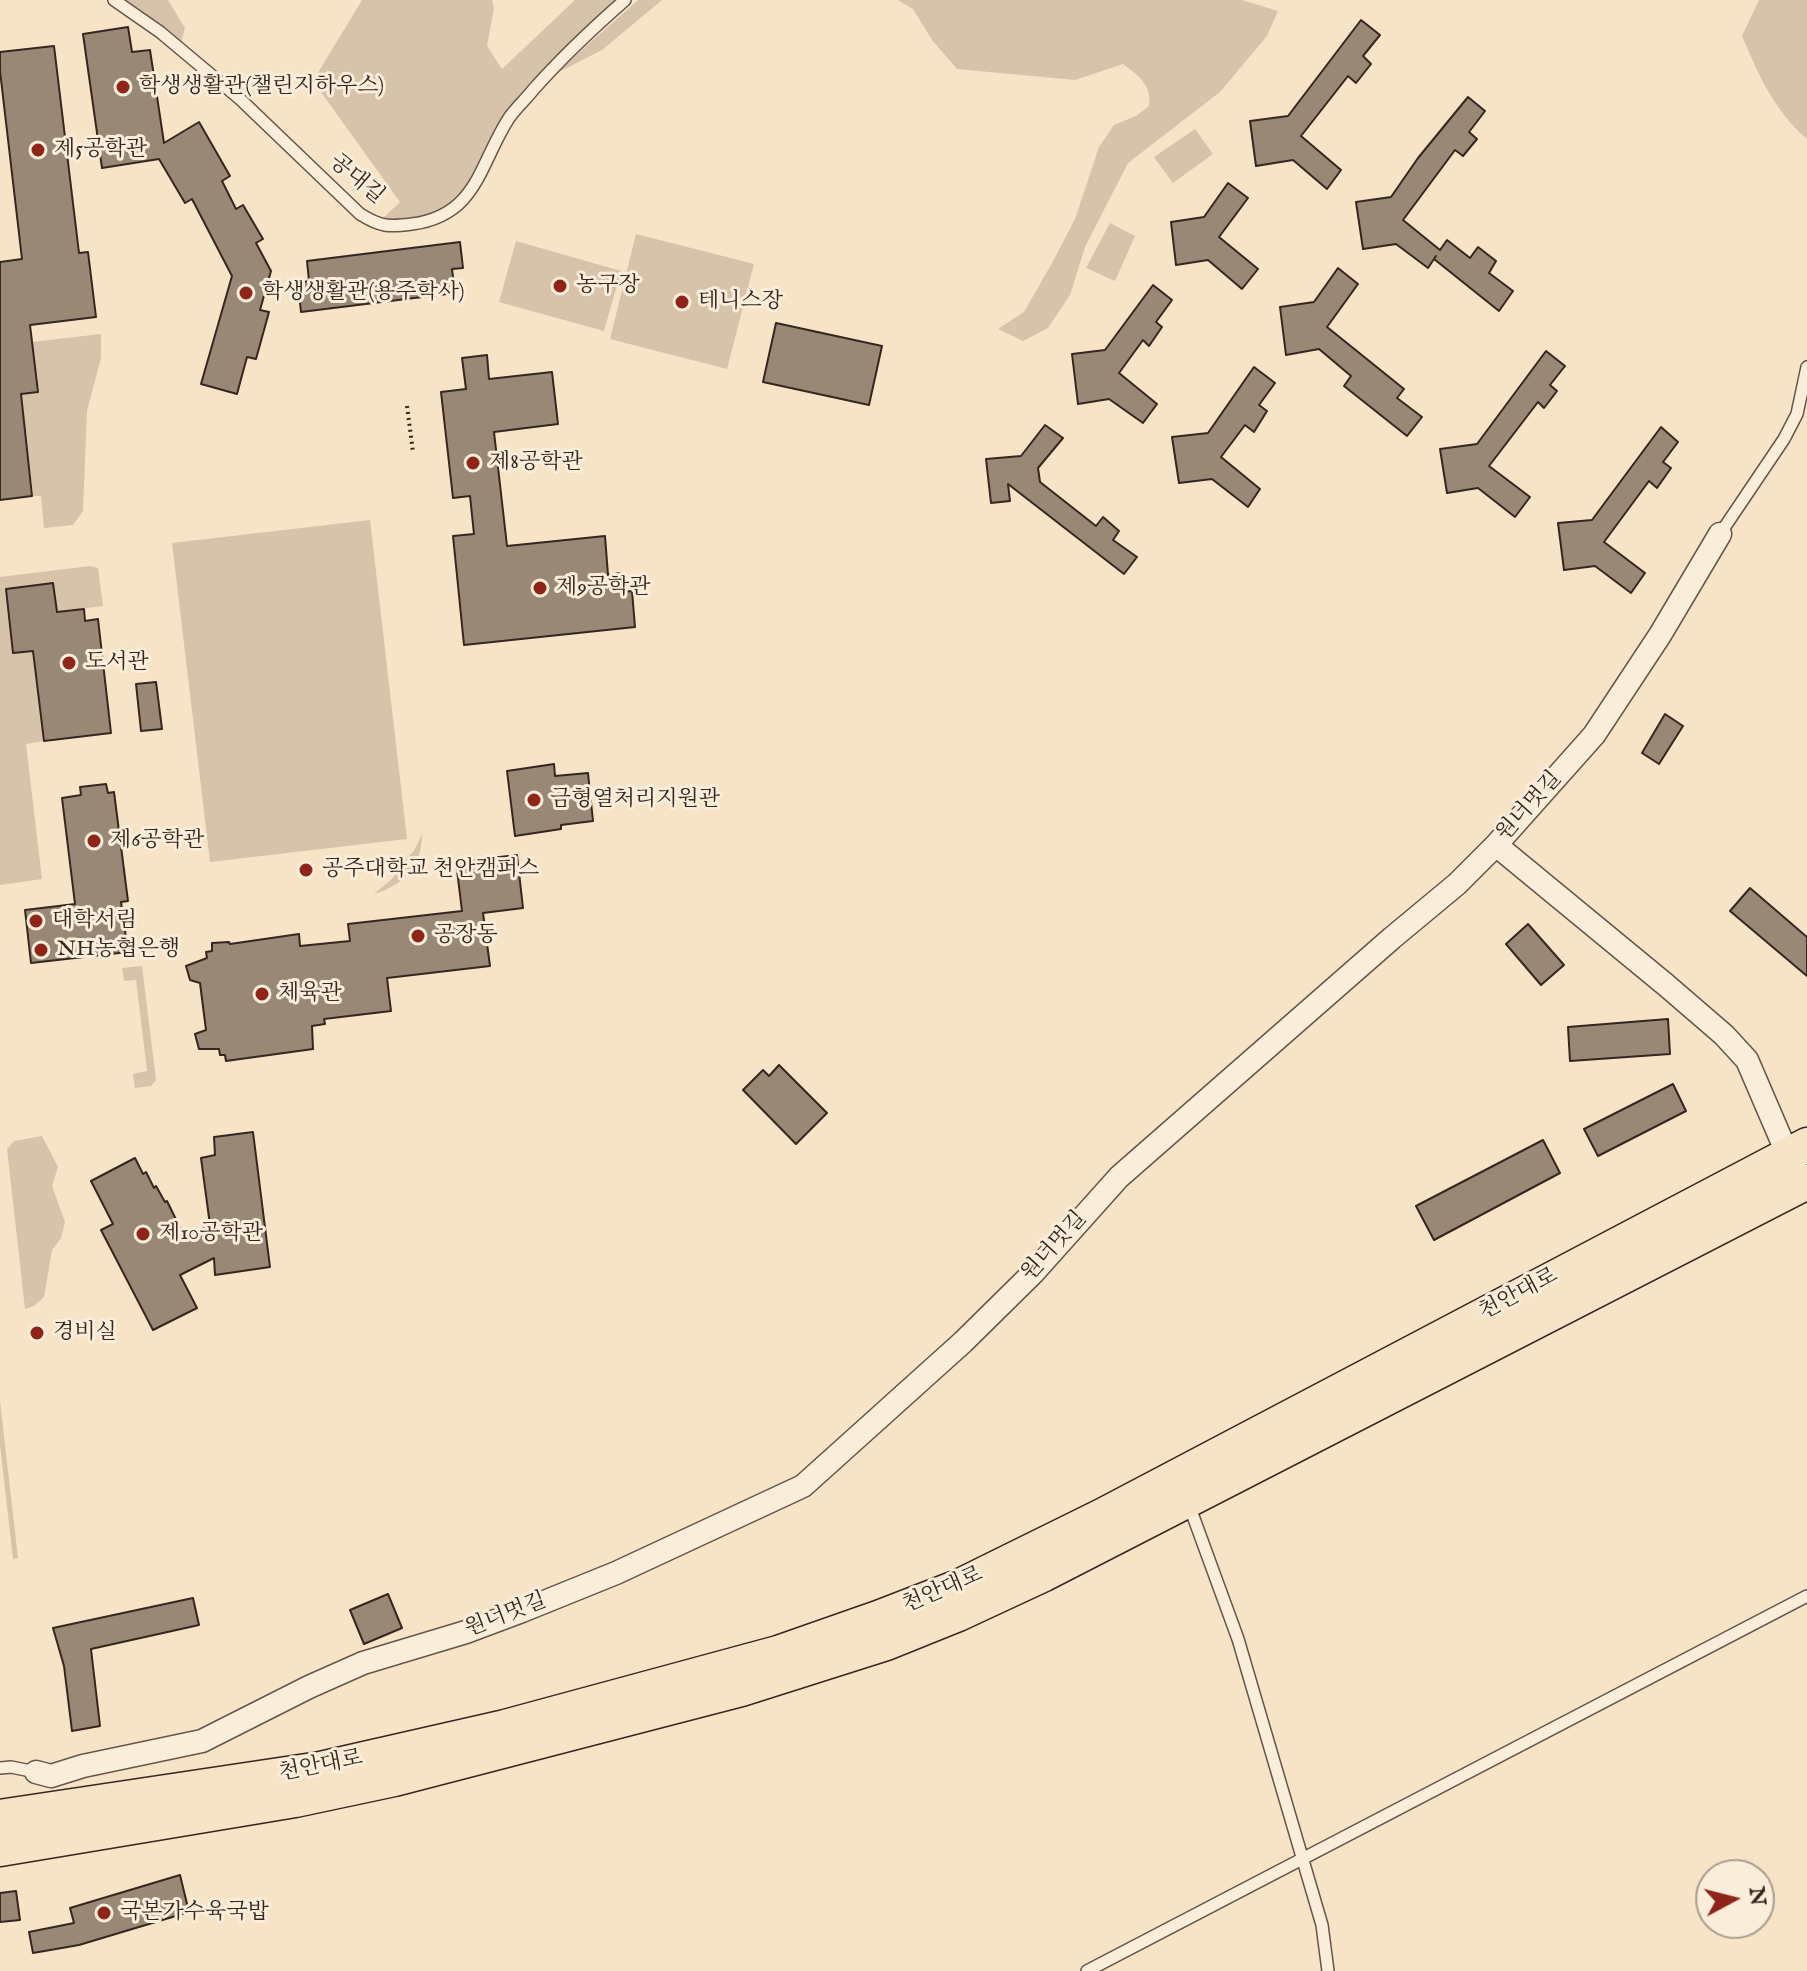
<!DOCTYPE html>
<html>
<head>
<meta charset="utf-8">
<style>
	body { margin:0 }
	#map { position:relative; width:1807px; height:1971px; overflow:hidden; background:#f7e3c6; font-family:"IM FELL English",serif }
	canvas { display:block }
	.north { position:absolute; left:1695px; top:1859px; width:80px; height:80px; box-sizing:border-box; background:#faedda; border:2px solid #ab9d90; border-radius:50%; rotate:83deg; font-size:22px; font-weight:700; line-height:32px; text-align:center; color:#352620 }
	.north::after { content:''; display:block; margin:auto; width:28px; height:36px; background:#8f2418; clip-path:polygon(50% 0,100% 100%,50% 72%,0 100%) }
</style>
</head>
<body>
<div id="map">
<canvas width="1807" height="1971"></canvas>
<div class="north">N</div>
</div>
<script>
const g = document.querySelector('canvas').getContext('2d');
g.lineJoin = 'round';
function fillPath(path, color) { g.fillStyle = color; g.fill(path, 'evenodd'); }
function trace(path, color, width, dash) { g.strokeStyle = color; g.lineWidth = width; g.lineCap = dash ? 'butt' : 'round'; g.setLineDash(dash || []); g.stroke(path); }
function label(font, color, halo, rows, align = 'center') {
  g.font = font + ' "IM FELL English","Noto Serif KR",serif'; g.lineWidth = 6; g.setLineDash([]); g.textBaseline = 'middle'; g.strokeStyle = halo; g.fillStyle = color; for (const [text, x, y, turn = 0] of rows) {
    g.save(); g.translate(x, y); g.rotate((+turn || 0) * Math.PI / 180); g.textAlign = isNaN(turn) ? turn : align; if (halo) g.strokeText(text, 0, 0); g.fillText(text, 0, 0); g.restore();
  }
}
fillPath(new Path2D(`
	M 122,0 L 168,0 L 185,28 L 181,43 Z
	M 362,0 L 492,0 L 494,8 L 487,46 L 502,69 L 575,0 L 615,0 C 579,35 532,75 505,117 C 490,140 471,189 449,205 C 429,220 403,222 379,222 L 400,202 L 313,81 Z
	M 638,0 L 662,0 L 602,50 L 555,74 Z
	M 898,0 L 1242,0 L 1278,11 L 1267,36 L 1220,92 L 1128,163 L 1085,247 L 1070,295 L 1048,328 L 1023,341 L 998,329 L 1024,312 L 1052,263 L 1075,219 L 1099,147 L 1114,125 L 1136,116 L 1149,106 C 1152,85 1139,76 1123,64 L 1075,80 L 957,69 L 932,40 L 913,9 Z
	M 1759,0 L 1807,0 L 1807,139 C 1775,112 1758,74 1742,36 Z
	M 1195,129 L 1213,154 L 1173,183 L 1154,157 Z
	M 1110,223 L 1135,236 L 1115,281 L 1086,268 Z
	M 636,234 L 754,264 L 727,369 L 610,339 Z
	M 516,241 L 621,271 L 604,331 L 499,302 Z
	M 101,334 L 101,358 L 87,411 L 83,511 L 73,525 L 44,528 L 41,496 L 33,496 L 21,394 L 37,392 L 32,342 Z
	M 370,520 L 407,839 L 210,862 L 172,543 Z
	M 90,566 L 98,568 L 103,606 L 57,612 L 53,583 L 6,589 L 33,651 L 44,741 L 26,744 L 42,879 L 0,885 L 0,577 Z
	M 422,834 C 422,866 404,885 374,894 L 394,877 L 395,871 L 414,851 Z
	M 142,966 L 156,1080 L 151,1086 L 135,1088 L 133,1074 L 147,1071 L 136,980 L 124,981 L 122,968 Z
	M 42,1136 L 58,1167 L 52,1186 L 65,1222 L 61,1238 L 52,1250 L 44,1297 L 34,1306 L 25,1309 L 7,1149 L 14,1141 Z
	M 0,1401 L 18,1558 L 13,1559 L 0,1445 Z`), '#d6c3aa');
const building = new Path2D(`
	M 1361,20 L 1380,35 L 1363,56 L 1371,64 L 1356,83 L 1348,76 L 1301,136 L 1341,170 L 1327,189 L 1293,160 L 1256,166 L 1250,121 L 1288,116 Z
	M 128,27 L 132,52 L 150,50 L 164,143 L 199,122 L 230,176 L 222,181 L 236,209 L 243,205 L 263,239 L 256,243 L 271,271 L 260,310 L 269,312 L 256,359 L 247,357 L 237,394 L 201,384 L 232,276 L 192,199 L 185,203 L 159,159 L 102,168 L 83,34 Z
	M 54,46 L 79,253 L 88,252 L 96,317 L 30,325 L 38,392 L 21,394 L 32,496 L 0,500 L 0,262 L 22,259 L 0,71 L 0,52 Z
	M 1468,97 L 1485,111 L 1469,132 L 1477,139 L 1463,156 L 1455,150 L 1403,220 L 1440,250 L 1447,240 L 1470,258 L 1478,247 L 1496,261 L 1489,273 L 1513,291 L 1499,311 L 1434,259 L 1436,256 L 1428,268 L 1396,244 L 1363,249 L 1356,202 L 1391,197 L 1418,158 Z
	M 1228,183 L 1248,198 L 1219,237 L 1258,269 L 1242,289 L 1208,260 L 1176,265 L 1171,222 L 1204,217 Z
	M 460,242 L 463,268 L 452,269 L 455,293 L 301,312 L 298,283 L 309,281 L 307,261 Z
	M 1338,268 L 1358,284 L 1327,327 L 1404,389 L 1397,398 L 1422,417 L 1407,436 L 1344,386 L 1351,376 L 1319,349 L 1286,355 L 1280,307 L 1314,302 Z
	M 1153,285 L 1172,300 L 1156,322 L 1162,327 L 1149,346 L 1143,340 L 1119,373 L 1157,404 L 1143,423 L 1109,399 L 1078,404 L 1072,354 L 1105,350 Z
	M 776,323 L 882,346 L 869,405 L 763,382 Z
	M 1546,351 L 1565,366 L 1550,385 L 1557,391 L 1544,408 L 1538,402 L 1489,466 L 1530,497 L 1515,517 L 1478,488 L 1447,493 L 1440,449 L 1477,444 Z
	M 487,355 L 489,379 L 552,372 L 558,424 L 494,432 L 507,546 L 605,536 L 608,575 L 621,573 L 623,592 L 632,591 L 635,627 L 464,645 L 453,536 L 474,534 L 470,496 L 453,498 L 441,392 L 466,389 L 462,358 Z
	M 1254,367 L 1275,383 L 1259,405 L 1267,411 L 1254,432 L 1245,425 L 1221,457 L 1260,489 L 1248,507 L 1212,479 L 1179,483 L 1172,437 L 1208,433 Z
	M 1045,425 L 1063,438 L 1038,468 L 1040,482 L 1096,526 L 1103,517 L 1119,531 L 1113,540 L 1137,557 L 1124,574 L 1008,484 L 1010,501 L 991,503 L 986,459 L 1021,456 Z
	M 1661,427 L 1678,442 L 1663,462 L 1671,468 L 1657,488 L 1649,481 L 1604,542 L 1645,573 L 1631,593 L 1595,566 L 1564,570 L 1558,523 L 1592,520 Z
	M 53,583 L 57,612 L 84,609 L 85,621 L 98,619 L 111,733 L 44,741 L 33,651 L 13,653 L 6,589 Z
	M 156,682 L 162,729 L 141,731 L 136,684 Z
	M 1665,714 L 1683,726 L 1659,764 L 1642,753 Z
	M 554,764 L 555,776 L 588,773 L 593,821 L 561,825 L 561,829 L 515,836 L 507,771 Z
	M 106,784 L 108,793 L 114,792 L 128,901 L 121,902 L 128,952 L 31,963 L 25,910 L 75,904 L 62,798 L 81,795 L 80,787 Z
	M 517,855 L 523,908 L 483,913 L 490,966 L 387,978 L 391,1011 L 324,1019 L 325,1024 L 312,1026 L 313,1049 L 226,1061 L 225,1055 L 220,1055 L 219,1049 L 199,1049 L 195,1034 L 206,1030 L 200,983 L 190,980 L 186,966 L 207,958 L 206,952 L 212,951 L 212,943 L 229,942 L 230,944 L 299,934 L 300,946 L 350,941 L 348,924 L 462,911 L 456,862 Z
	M 1750,888 L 1807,937 L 1807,976 L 1730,911 Z
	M 1528,924 L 1564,965 L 1541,985 L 1506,944 Z
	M 1668,1019 L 1670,1054 L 1570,1061 L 1568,1027 Z
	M 779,1065 L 827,1113 L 796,1144 L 743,1090 L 763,1070 L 769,1076 Z
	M 1673,1084 L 1686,1111 L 1598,1156 L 1584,1129 Z
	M 253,1132 L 270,1267 L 215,1275 L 214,1258 L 180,1275 L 197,1308 L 153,1330 L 101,1230 L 113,1224 L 91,1181 L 135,1158 L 143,1174 L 146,1172 L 154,1188 L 156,1186 L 165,1202 L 167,1201 L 185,1238 L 210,1225 L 201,1158 L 215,1155 L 214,1137 Z
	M 1543,1140 L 1560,1173 L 1434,1240 L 1416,1206 Z
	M 388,1594 L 402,1628 L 364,1644 L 350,1610 Z
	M 193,1598 L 199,1625 L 91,1649 L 100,1726 L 72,1731 L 64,1666 L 53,1628 Z
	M 180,1875 L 189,1912 L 79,1945 L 33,1953 L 29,1932 L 74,1923 L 70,1908 Z
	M 16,1891 L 20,1920 L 0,1922 L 0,1893 Z`);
fillPath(building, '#9a8876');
trace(building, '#352620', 2);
const service = new Path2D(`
	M 114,0 L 160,32 L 240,99 L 360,214 C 381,227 388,227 412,224 C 478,215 479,164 509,118 C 516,108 526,99 533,90 C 562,57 592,29 625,0
	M 1720,534 L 1784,439 L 1797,414 L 1807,367
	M 1189,1505 L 1238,1639 L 1322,1925 L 1328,1971
	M 0,1768 L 11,1767 L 36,1772
	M 1087,1971 L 1807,1596`);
const minor = new Path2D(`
	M 1496,845 L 1666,985 L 1724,1035 L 1747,1060 L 1793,1167
	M 36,1772 L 51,1776 L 83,1766 L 202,1741 L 309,1687 L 363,1663 L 466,1632 L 522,1611 L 616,1573 L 803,1486 L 963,1342 L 1034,1272 L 1119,1177 L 1392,938 L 1457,884 L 1496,845 L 1594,735 L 1660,635 L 1720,534`);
const primary = new Path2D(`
	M 0,1817 L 320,1769 L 505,1727 L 778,1653 L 878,1618 L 958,1587 L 1102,1516 L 1807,1145
	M 0,1849 L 295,1800 L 394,1779 L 741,1689 L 886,1643 L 958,1614 L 1044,1574 L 1807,1182`);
trace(service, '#66554a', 14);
trace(minor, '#66554a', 25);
trace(primary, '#352620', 37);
trace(new Path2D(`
	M 407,406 L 413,452`), '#352620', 4, [2, 4]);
trace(service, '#faedda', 11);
trace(minor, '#faedda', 22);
trace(primary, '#f7e3c6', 34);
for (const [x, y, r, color] of [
	[123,87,8,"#8f2418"],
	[38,150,8,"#8f2418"],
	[560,286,8,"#8f2418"],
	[246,293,8,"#8f2418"],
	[682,302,8,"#8f2418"],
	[473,463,8,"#8f2418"],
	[540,588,8,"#8f2418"],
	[69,663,8,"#8f2418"],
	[534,800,8,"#8f2418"],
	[94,841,8,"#8f2418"],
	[306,870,8,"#8f2418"],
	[36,921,8,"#8f2418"],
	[418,936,8,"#8f2418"],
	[41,950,8,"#8f2418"],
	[262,994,8,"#8f2418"],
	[143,1234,8,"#8f2418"],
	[37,1333,8,"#8f2418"],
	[104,1913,8,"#8f2418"]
]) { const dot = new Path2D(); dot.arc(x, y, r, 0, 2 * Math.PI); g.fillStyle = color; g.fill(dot); trace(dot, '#faedda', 3); }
label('22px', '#352620', '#faedda', [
	["학생생활관(챌린지하우스)",139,87],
	["제5공학관",54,150],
	["농구장",576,286],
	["학생생활관(용주학사)",262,293],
	["테니스장",698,302],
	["제8공학관",489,463],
	["제9공학관",556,588],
	["도서관",85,663],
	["금형열처리지원관",550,800],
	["제6공학관",110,841],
	["공주대학교 천안캠퍼스",322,870],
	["대학서림",52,921],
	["공장동",434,936],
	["NH농협은행",57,950],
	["체육관",278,994],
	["제10공학관",159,1234],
	["경비실",53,1333],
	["국본가수육국밥",120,1913]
], 'left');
label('22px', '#352620', '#faedda', [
	["공대길",356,180,40],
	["원너멋길",1530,807,-48],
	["원너멋길",1055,1247,-48],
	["천안대로",1519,1295,-28],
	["천안대로",943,1591,-23],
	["원너멋길",506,1616,-21],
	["천안대로",321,1767,-11]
]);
</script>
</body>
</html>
